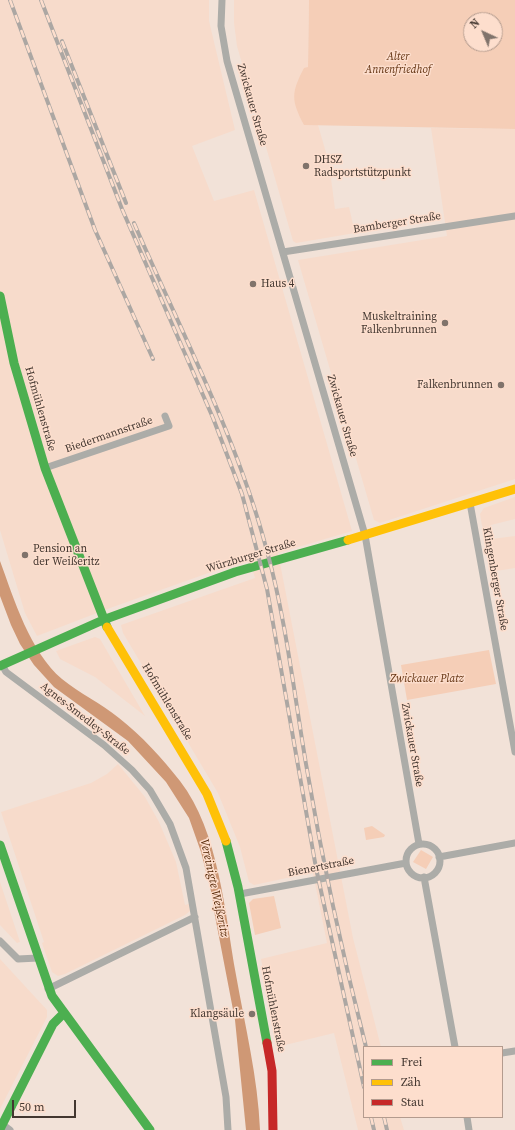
<!DOCTYPE html>
<html>
<head>
<meta charset="utf-8">
<style>
	body { margin:0 }
	#map { position:relative; width:515px; height:1130px; overflow:hidden; background:#f2e2d8; font-family:"Source Serif 4",serif }
	canvas { display:block }
	.legend { position:absolute; left:363px; top:1046px; width:140px; height:72px; box-sizing:border-box; background:#fddecd; border:1px solid #b39b8e; margin:0; padding:5px 7px; list-style:none; font-size:12px; color:#433730 }
	.legend li { display:flex; align-items:center; gap:8px; height:20px }
	.legend b { width:20px; border:1px solid #b39b8e }
	.north { position:absolute; left:463px; top:12px; width:40px; height:40px; box-sizing:border-box; background:#fddecd; border:1px solid #b39b8e; border-radius:50%; rotate:316deg; font-size:11px; font-weight:700; line-height:16px; text-align:center; color:#433730 }
	.north::after { content:''; display:block; margin:auto; width:14px; height:18px; background:#80736b; clip-path:polygon(50% 0,100% 100%,50% 72%,0 100%) }
	.scale { position:absolute; left:12px; top:1100px; width:64px; height:18px; box-sizing:border-box; border:2px solid #433730; border-top:0; padding-left:5px; font-size:12px; line-height:14px; white-space:nowrap; color:#433730; -webkit-text-stroke:3px #fddecd; paint-order:stroke }
</style>
</head>
<body>
<div id="map">
<canvas width="515" height="1130"></canvas>
<ul class="legend">
<li><b style="height:5px;background:#4caf50"></b>Frei</li>
<li><b style="height:5px;background:#ffc107"></b>Zäh</li>
<li><b style="height:5px;background:#c62828"></b>Stau</li>
</ul>
<div class="north">N</div>
<div class="scale">50 m</div>
</div>
<script>
const g = document.querySelector('canvas').getContext('2d');
g.lineJoin = 'round';
function fillPath(path, color) { g.fillStyle = color; g.fill(path, 'evenodd'); }
function trace(path, color, width, dash) { g.strokeStyle = color; g.lineWidth = width; g.lineCap = dash ? 'butt' : 'round'; g.setLineDash(dash || []); g.stroke(path); }
function label(font, color, halo, rows, align = 'center') {
  g.font = font + ' "Source Serif 4",serif'; g.lineWidth = 3; g.setLineDash([]); g.textBaseline = 'middle'; g.strokeStyle = halo; g.fillStyle = color; for (const [text, x, y, turn = 0] of rows) {
    g.save(); g.translate(x, y); g.rotate((+turn || 0) * Math.PI / 180); g.textAlign = isNaN(turn) ? turn : align; if (halo) g.strokeText(text, 0, 0); g.fillText(text, 0, 0); g.restore();
  }
}
fillPath(new Path2D(`
	M 0,0 L 209,0 L 209,21 L 235,130 L 192,146 L 214,201 L 254,190 L 352,531 L 278,553 L 353,938 L 381,1047 L 364,1047 L 364,1117 L 400,1117 L 404,1130 L 358,1130 L 334,1033 L 277,1047 L 261,959 L 327,943 L 313,873 L 305,875 L 302,872 L 293,873 L 291,877 L 254,885 L 249,882 L 240,847 L 218,793 L 123,633 L 121,625 L 255,578 L 250,561 L 214,571 L 110,608 L 37,636 L 25,613 L 0,530 Z
	M 234,0 L 309,0 L 308,68 L 305,125 L 318,125 L 329,163 L 335,209 L 349,207 L 355,233 L 296,243 L 293,241 L 237,46 L 234,23 Z
	M 431,128 L 515,129 L 515,479 L 380,523 L 374,520 L 298,260 L 447,236 Z
	M 515,497 L 515,519 L 491,525 L 486,530 L 482,526 L 480,514 L 484,508 Z
	M 515,536 L 515,568 L 490,572 L 484,540 Z
	M 95,637 L 100,639 L 145,716 L 95,677 L 60,659 L 56,651 Z
	M 118,764 L 145,797 L 159,822 L 176,862 L 185,905 L 189,904 L 190,911 L 185,915 L 65,974 L 58,976 L 52,972 L 42,943 L 44,942 L 1,812 L 91,783 L 107,774 Z
	M 0,882 L 20,942 L 17,943 L 0,925 Z
	M 0,959 L 47,1010 L 47,1017 L 0,1109 Z`), '#f7dbcb');
fillPath(new Path2D(`
	M 309,0 L 515,0 L 515,129 L 304,125 C 291,100 291,93 304,68 L 308,67 ZM 471,20 L 495,20 L 495,44 L 471,44 Z
	M 489,650 L 496,684 L 407,700 L 401,665 Z
	M 372,826 L 385,835 L 384,837 L 366,840 L 364,828 Z
	M 421,850 L 433,857 L 426,869 L 413,862 Z
	M 274,896 L 281,928 L 255,935 L 249,903 L 253,899 Z`), '#f5ceb7');
fillPath(new Path2D(`
	M 0,561 C 14,599 30,652 62,679 C 80,694 101,703 119,718 C 142,736 162,758 180,781 C 219,831 225,914 236,975 C 245,1026 258,1078 260,1130 L 246,1130 L 235,1020 L 215,916 L 212,895 L 201,852 L 189,818 L 166,782 L 128,741 L 54,687 L 34,665 L 20,644 L 11,625 L 0,596 Z`), '#cf9875');
trace(new Path2D(`
	M 222,0 L 221,26 L 227,61 L 365,535 L 419,844
	M 283,252 L 515,216
	M 45,468 L 169,426 L 165,416
	M 470,503 L 515,752
	M 2,665 L 6,672 L 104,745 L 132,770 L 150,790 L 170,824 L 186,868 L 226,1097 L 228,1130
	M406 861a17 17 0 1 1 34 0a17 17 0 1 1-34 0Z
	M 439,857 L 515,843
	M 424,877 L 455,1047
	M 240,894 L 406,863
	M 0,941 L 18,959 L 38,958
	M 48,989 L 195,917
	M 502,1053 L 515,1051
	M 467,1117 L 469,1130
	M 2,1124 L 10,1130`), '#acaca8', 7);
trace(new Path2D(`
	M 0,296 L 14,363 L 45,468 L 107,627
	M 0,666 L 103,620 L 235,572 L 348,540
	M 226,841 L 238,887 L 267,1043
	M 0,845 L 52,996 L 150,1130
	M 0,1129 L 53,1024 L 63,1014`), '#4caf50', 9);
trace(new Path2D(`
	M 348,540 L 515,489
	M 107,627 L 207,794 L 226,841`), '#ffc107', 9);
trace(new Path2D(`
	M 267,1043 L 272,1071 L 273,1130`), '#c62828', 9);
const rail = new Path2D(`
	M 10,0 L 95,230 L 153,359
	M 41,0 L 122,209 L 213,418 L 242,494 L 267,589 L 316,868 L 364,1087
	M 62,41 L 126,203
	M 134,223 C 181,332 237,437 267,551 C 286,620 294,693 306,764 C 322,859 342,953 366,1047
	M 371,1117 L 374,1130
	M 384,1117 L 387,1130`);
trace(rail, '#aca7a3', 4);
trace(rail, '#fddecd', 2.5, [8]);
for (const [x, y, r, color] of [
	[306,166,4,"#80736b"],
	[253,284,4,"#80736b"],
	[445,323,4,"#80736b"],
	[501,385,4,"#80736b"],
	[25,555,4,"#80736b"],
	[252,1014,4,"#80736b"]
]) { const dot = new Path2D(); dot.arc(x, y, r, 0, 2 * Math.PI); g.fillStyle = color; g.fill(dot); trace(dot, '#fddecd', 1.5); }
label('italic 11px', '#633311', '#fddecd', [
	["Alter",398,57],
	["Annenfriedhof",398,70],
	["Zwickauer Platz",427,679]
]);
label('11px', '#433730', '#fddecd', [
	["Zwickauer Straße",252,105,74],
	["Bamberger Straße",397,223,-9],
	["Hofmühlenstraße",40,409,74],
	["Zwickauer Straße",342,416,74],
	["Biedermannstraße",109,435,-19],
	["Würzburger Straße",251,556,-17],
	["Klingenberger Straße",495,579,80],
	["Hofmühlenstraße",167,702,59],
	["Agnes-Smedley-Straße",85,719,38],
	["Zwickauer Straße",412,745,80],
	["Bienertstraße",321,867,-11],
	["Hofmühlenstraße",273,1009,79]
]);
label('11px', '#433730', '#fddecd', [
	["DHSZ",314,160],
	["Radsportstützpunkt",314,173],
	["Haus 4",261,284],
	["Muskeltraining",437,317,"right"],
	["Falkenbrunnen",437,330,"right"],
	["Falkenbrunnen",493,385,"right"],
	["Pension an",33,549],
	["der Weißeritz",33,562],
	["Klangsäule",244,1014,"right"]
], 'left');
label('italic 12px', '#512300', '#fddecd', [
	["Vereinigte Weißeritz",214,888,78]
]);
</script>
</body>
</html>
